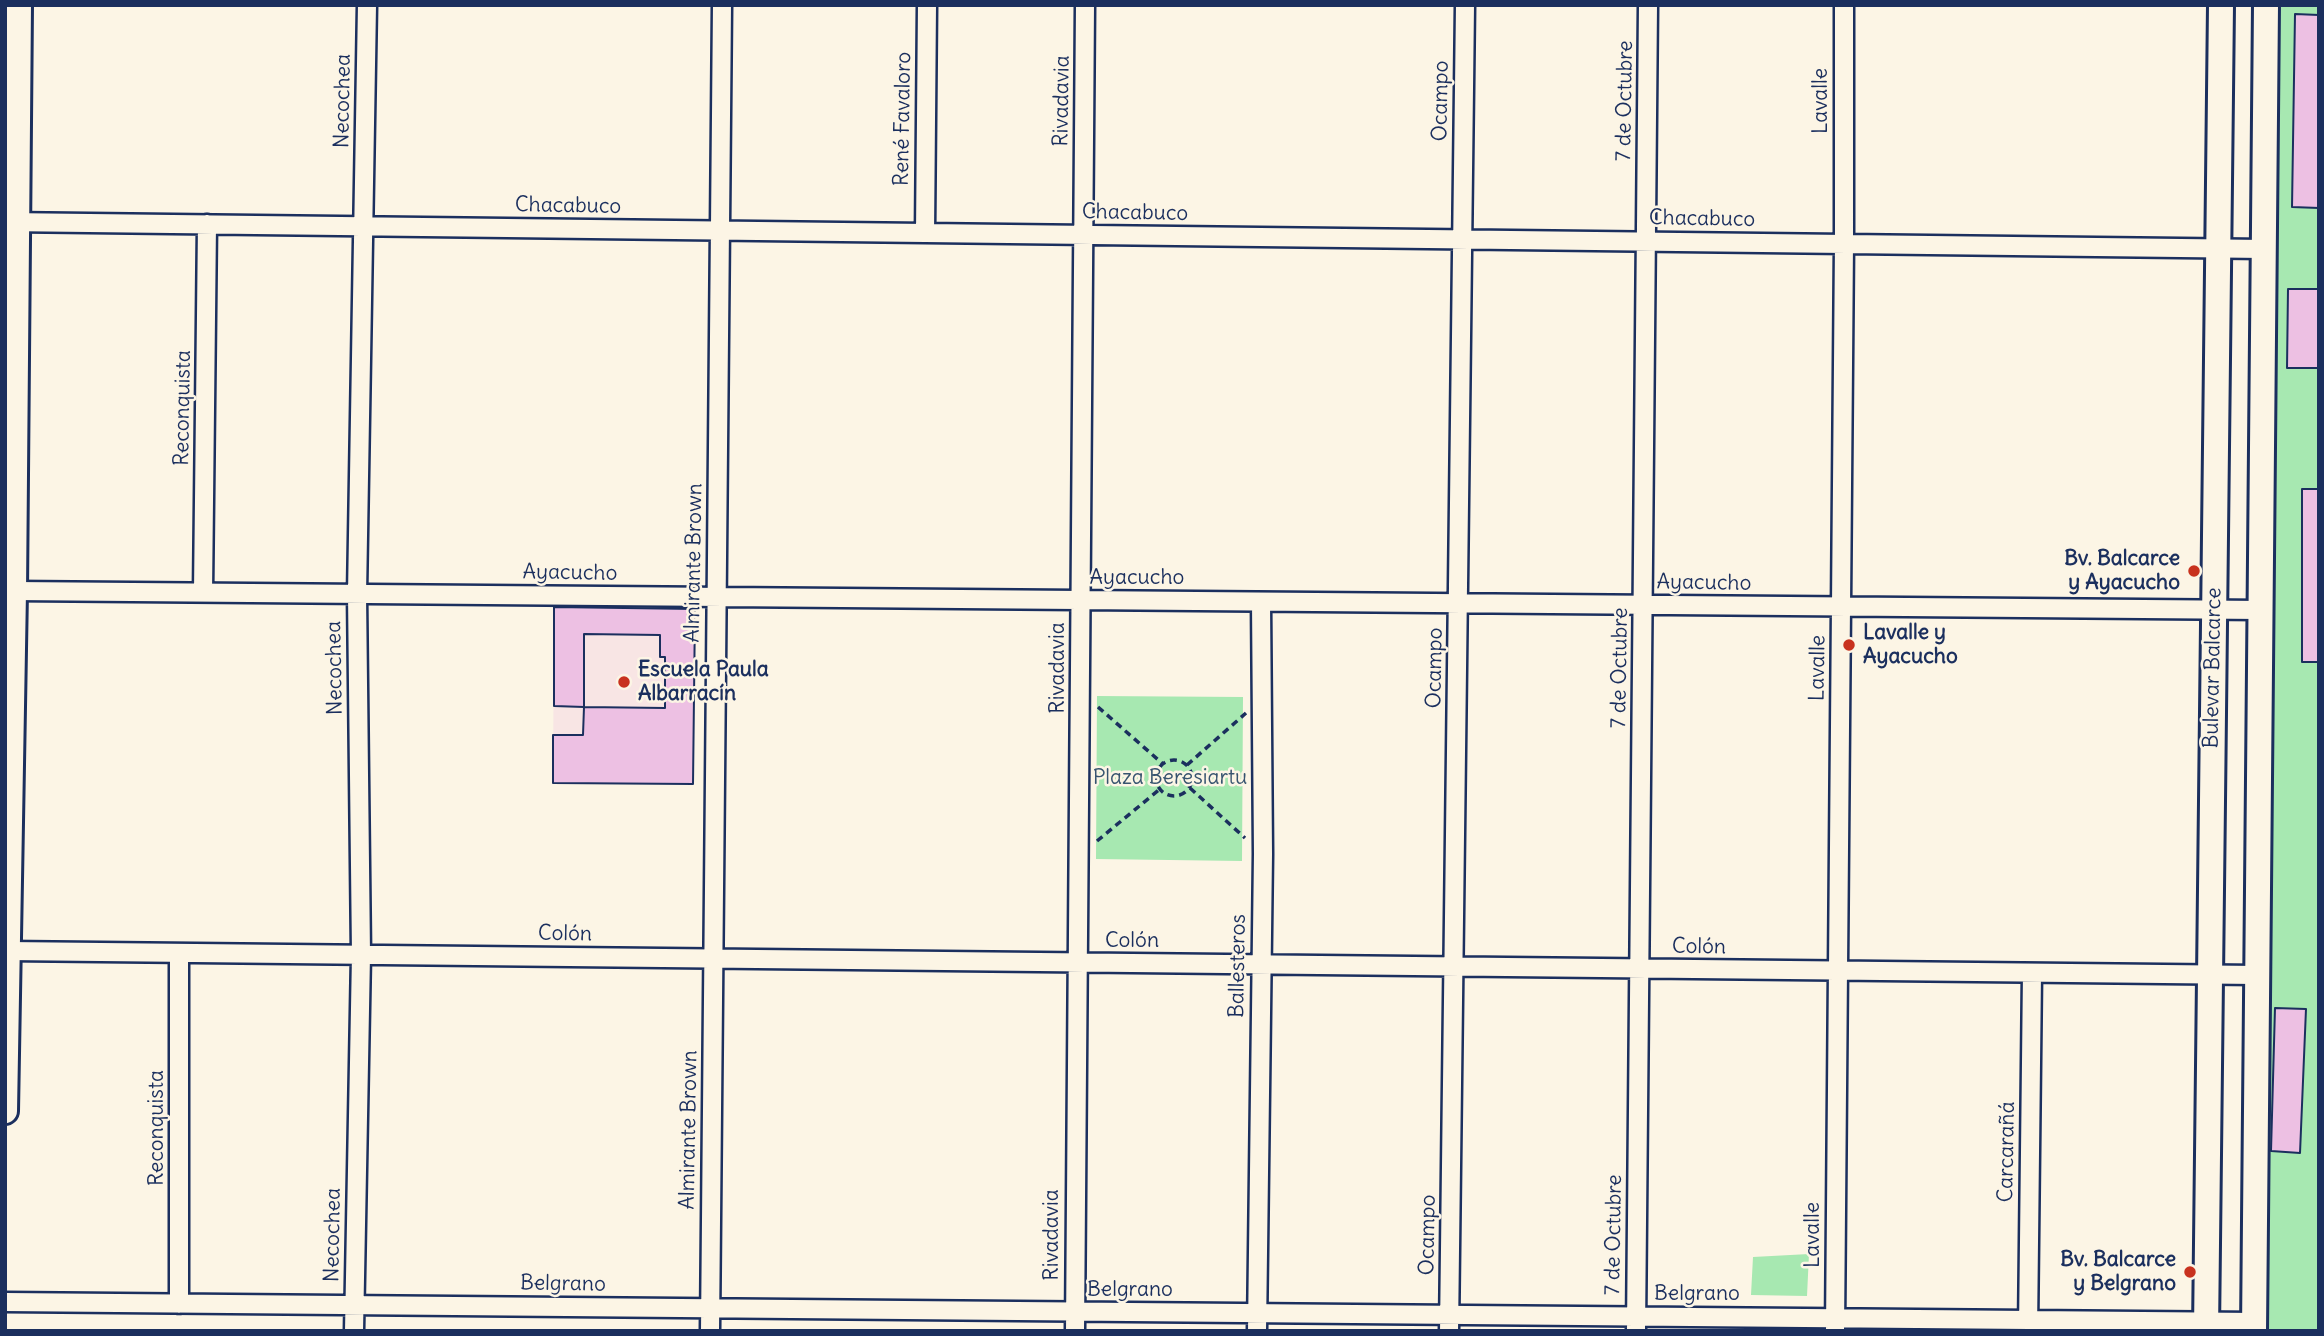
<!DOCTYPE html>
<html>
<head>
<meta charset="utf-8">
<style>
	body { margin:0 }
	#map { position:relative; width:2324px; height:1336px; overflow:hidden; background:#fcf5e5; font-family:Delius,sans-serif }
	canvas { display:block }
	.frame { position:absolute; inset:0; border:7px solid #1b2f5e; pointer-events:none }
</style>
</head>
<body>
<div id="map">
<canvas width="2324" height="1336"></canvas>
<div class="frame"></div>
</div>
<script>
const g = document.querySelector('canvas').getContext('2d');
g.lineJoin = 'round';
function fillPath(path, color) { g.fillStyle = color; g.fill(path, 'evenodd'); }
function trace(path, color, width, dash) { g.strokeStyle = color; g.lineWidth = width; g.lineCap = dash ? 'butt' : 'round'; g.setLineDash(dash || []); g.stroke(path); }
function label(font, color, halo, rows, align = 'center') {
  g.font = font + ' Delius,sans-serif'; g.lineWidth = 5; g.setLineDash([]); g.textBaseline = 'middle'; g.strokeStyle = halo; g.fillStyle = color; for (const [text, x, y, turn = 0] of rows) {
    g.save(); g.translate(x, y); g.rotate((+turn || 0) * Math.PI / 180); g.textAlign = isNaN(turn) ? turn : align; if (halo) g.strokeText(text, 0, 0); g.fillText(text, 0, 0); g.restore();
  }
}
fillPath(new Path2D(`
	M 554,607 L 695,609 L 693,784 L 553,783 Z`), '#f8e5e4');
fillPath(new Path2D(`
	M 2266,5 L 2319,5 L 2319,1331 L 2254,1331 Z
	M 1097,696 L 1243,697 L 1242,861 L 1096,859 Z
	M 1809,1254 L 1807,1296 L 1751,1295 L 1753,1257 Z`), '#a7e8b1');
const building = new Path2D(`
	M 2295,14 L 2319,15 L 2319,208 L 2292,207 Z
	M 2288,289 L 2319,289 L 2319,368 L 2287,368 Z
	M 2302,489 L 2319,489 L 2319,662 L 2302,662 Z
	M 554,607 L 695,609 L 693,784 L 553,783 L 553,735 L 583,735 L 584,707 L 554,706 ZM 584,634 L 660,635 L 660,657 L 665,657 L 665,708 L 584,707 Z
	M 2275,1008 L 2306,1009 L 2300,1153 L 2271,1151 Z`);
fillPath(building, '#edc0e3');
trace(building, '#1b2f5e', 2);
const street = new Path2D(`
	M 5,222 L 2264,249
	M 925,233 L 927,5
	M 14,591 L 2261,610
	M 203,592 L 207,224
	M 7,951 L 2257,975
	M 5,1302 L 2254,1322
	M 179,1304 L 179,953
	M 354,1331 L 361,955 L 357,594 L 367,5
	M 710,1331 L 722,5
	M 1075,1331 L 1085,5
	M 1257,1331 L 1263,854 L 1261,602
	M 1449,1331 L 1465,5
	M 1636,1331 L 1648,5
	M 1835,1331 L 1844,243 L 1844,5
	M 2028,1331 L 2032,973`);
const secondary = new Path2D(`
	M 5,1111 L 14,591 L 19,5
	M 2206,1331 L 2221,5
	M 2254,1331 L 2266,5`);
trace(street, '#1b2f5e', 23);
trace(secondary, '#1b2f5e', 30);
trace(new Path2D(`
	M 1098,707 L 1163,764
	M1156 778a18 18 0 1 1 36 0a18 18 0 1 1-36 0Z
	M 1187,765 L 1246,713
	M 1190,788 L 1245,838
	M 1097,841 L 1160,789`), '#1b2f5e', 3.5, [7, 5]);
trace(street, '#fcf5e5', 18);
trace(secondary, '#fcf5e5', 24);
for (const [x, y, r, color] of [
	[2194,571,7,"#c8321e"],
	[1849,645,7,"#c8321e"],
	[624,682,7,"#c8321e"],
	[2190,1272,7,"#c8321e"]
]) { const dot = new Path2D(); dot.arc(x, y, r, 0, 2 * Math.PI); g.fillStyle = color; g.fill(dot); trace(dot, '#fcf5e5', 2.5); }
label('21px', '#1b2f5e', '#fcf5e5', [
	["Necochea",343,101,-89],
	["Rivadavia",1062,101,-89],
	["Ocampo",1441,101,-89],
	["7 de Octubre",1625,101,-89],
	["Lavalle",1821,101,-90],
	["René Favaloro",903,119,-89],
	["Chacabuco",568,206,1],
	["Chacabuco",1135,213,1],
	["Chacabuco",1702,219,1],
	["Reconquista",183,408,-89],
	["Almirante Brown",694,563,-89],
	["Ayacucho",570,573,1],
	["Ayacucho",1137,578],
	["Ayacucho",1704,583,1],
	["Necochea",335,668,-91],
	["Rivadavia",1058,668,-90],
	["Ocampo",1435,668,-89],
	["7 de Octubre",1620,668,-89],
	["Lavalle",1818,668,-89],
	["Bulevar Balcarce",2213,668,-89],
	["Colón",565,934,1],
	["Colón",1132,941],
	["Colón",1699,947,1],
	["Ballesteros",1238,966,-89],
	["Reconquista",157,1128,-90],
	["Almirante Brown",689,1130,-89],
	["Carcarañá",2007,1152,-89],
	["Necochea",333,1235,-89],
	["Rivadavia",1052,1235,-90],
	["Ocampo",1428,1235,-89],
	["7 de Octubre",1614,1235,-89],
	["Lavalle",1813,1235,-90],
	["Belgrano",563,1284,1],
	["Belgrano",1130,1290],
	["Belgrano",1697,1294]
]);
label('bold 21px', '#1b2f5e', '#fcf5e5', [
	["Bv. Balcarce",2180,559],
	["y Ayacucho",2180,583],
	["Lavalle y",1863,633,"left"],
	["Ayacucho",1863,657,"left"],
	["Escuela Paula",638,670,"left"],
	["Albarracín",638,694,"left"],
	["Bv. Balcarce",2176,1260],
	["y Belgrano",2176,1284]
], 'right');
label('21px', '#37546f', '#fcf5e5', [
	["Plaza Beresiartu",1170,778]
]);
</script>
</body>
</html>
